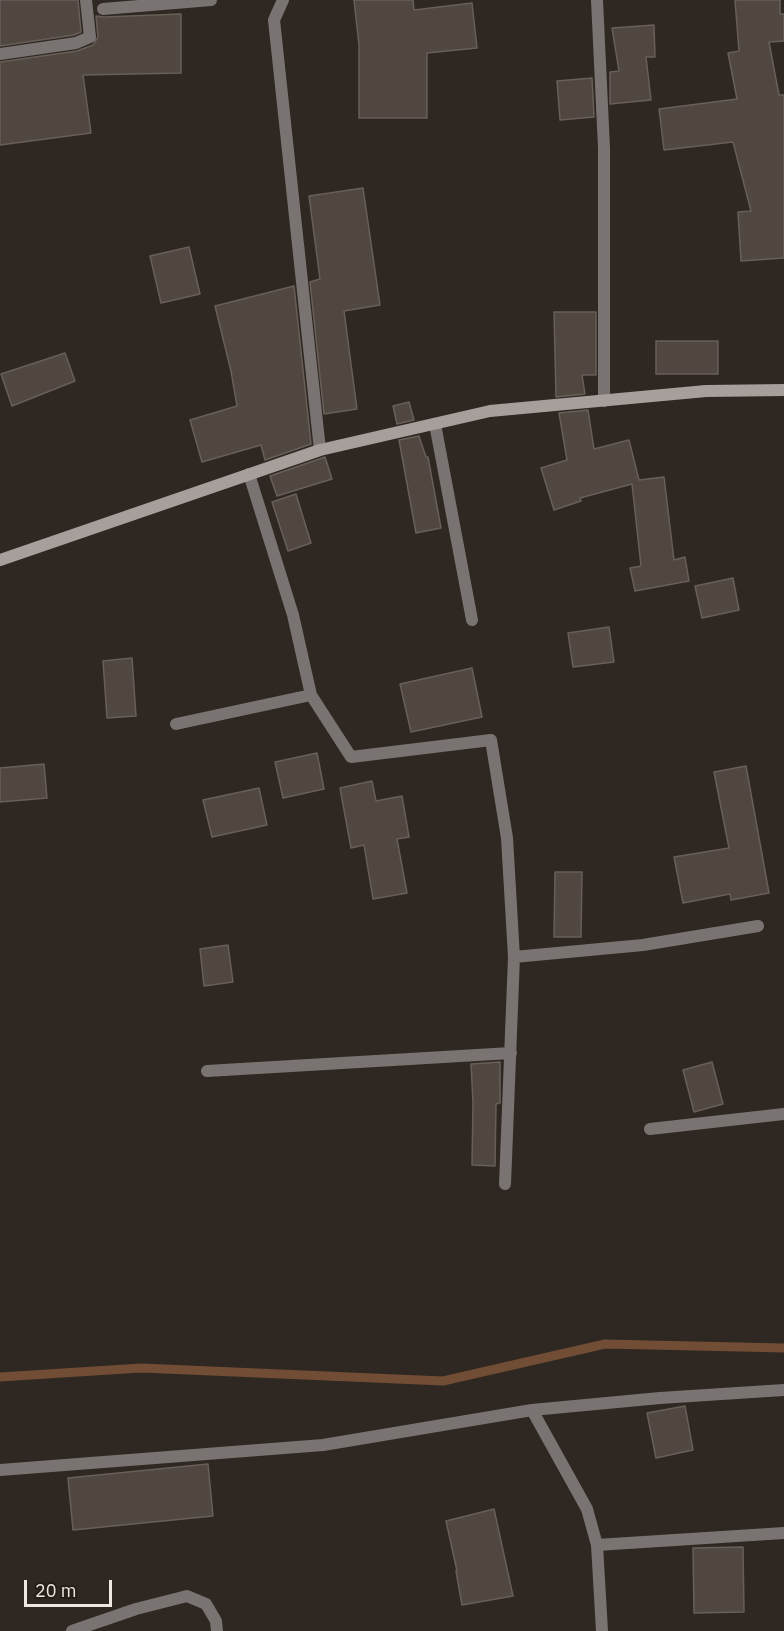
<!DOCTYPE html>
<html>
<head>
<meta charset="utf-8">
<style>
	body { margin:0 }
	#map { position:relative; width:784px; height:1631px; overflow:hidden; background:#2f2722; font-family:"IBM Plex Sans",sans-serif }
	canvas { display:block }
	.scale { position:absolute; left:24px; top:1580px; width:88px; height:27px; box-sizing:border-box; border:3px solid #eee8e5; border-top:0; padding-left:8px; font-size:18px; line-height:21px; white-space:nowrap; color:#eee8e5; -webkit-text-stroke:4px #251d18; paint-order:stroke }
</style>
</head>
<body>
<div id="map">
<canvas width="784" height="1631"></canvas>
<div class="scale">20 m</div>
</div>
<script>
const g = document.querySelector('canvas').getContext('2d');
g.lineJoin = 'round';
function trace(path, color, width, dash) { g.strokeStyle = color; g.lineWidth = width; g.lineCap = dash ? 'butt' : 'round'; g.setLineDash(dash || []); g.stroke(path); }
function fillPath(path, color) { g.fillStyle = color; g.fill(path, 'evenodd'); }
trace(new Path2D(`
	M 0,1377 L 141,1368 L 443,1381 L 605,1344 L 784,1348`), '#704d34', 9);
const building = new Path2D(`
	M 0,0 L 78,0 L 81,32 L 74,35 L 0,46 Z
	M 354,0 L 413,0 L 414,10 L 472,3 L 477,48 L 427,53 L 427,118 L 359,118 L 359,45 Z
	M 735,0 L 780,0 L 780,14 L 784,14 L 784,41 L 769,42 L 779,95 L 784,95 L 784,258 L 741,261 L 738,212 L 751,211 L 733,142 L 664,150 L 659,109 L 737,99 L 728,53 L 739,51 Z
	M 181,14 L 181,73 L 83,75 L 91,133 L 0,145 L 0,62 L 77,51 L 93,45 L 98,37 L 96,16 L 104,17 Z
	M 654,25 L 655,57 L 646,57 L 651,100 L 610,104 L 610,72 L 619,71 L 612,28 Z
	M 592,78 L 594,117 L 560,120 L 557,81 Z
	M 363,188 L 380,305 L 344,311 L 357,409 L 324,414 L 310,282 L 320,279 L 309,196 Z
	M 189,247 L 200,294 L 161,303 L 150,256 Z
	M 294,286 L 311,444 L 265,460 L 261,445 L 202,462 L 190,420 L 237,406 L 231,371 L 215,306 Z
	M 554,312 L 596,312 L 596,375 L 582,375 L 585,394 L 556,397 Z
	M 656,341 L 718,341 L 718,374 L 656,374 Z
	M 65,353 L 75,381 L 12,406 L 1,374 Z
	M 409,402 L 414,420 L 397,424 L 393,406 Z
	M 588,410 L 594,449 L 629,440 L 639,480 L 664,477 L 674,560 L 685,557 L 689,581 L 635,591 L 630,568 L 641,566 L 632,484 L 580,498 L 581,501 L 554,510 L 541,468 L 567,460 L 559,413 Z
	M 419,436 L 426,457 L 428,457 L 441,528 L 416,533 L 399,440 Z
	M 325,457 L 332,479 L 277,496 L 270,476 Z
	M 296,494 L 311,543 L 288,551 L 272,502 Z
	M 733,578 L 739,610 L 702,618 L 695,586 Z
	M 609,627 L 614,662 L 573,667 L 568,633 Z
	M 132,658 L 136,716 L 107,718 L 103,661 Z
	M 472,668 L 482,717 L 411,732 L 400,684 Z
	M 317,753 L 324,789 L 283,798 L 275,762 Z
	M 44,764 L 47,798 L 0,802 L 0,768 Z
	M 746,766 L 769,893 L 731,900 L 730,894 L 683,903 L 674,857 L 729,848 L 714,772 Z
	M 372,781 L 376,801 L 402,796 L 409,837 L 397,839 L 407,893 L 373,899 L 364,845 L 351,848 L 340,788 Z
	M 259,788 L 267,825 L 212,837 L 203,800 Z
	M 555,872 L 582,872 L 581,937 L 554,937 Z
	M 228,945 L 233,982 L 204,986 L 200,949 Z
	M 500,1062 L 500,1103 L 496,1104 L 495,1166 L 472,1165 L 473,1103 L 471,1064 Z
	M 712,1062 L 723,1104 L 694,1112 L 683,1070 Z
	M 685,1406 L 693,1450 L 656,1458 L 647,1413 Z
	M 208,1464 L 213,1516 L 73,1530 L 68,1478 Z
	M 494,1509 L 513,1596 L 462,1605 L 456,1571 L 457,1571 L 446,1521 Z
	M 743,1547 L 744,1612 L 694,1613 L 693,1548 Z`);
fillPath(building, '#504741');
trace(building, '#685f59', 1.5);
trace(new Path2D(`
	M 0,54 L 76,43 L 90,37 L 86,0
	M 72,1631 L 136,1609 L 187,1596 L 206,1604 L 216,1621 L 217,1631`), '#797472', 12);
trace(new Path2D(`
	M 283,0 L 274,20 L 320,450
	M 597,0 L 604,148 L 604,401
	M 103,9 L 211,0
	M 435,424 L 472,620
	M 311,695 L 351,757 L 491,740 L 507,838 L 514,957 L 505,1184
	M 176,724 L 311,695 L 293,615 L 249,474
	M 514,957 L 643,945 L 758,926
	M 207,1071 L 511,1053
	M 650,1129 L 784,1114
	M 532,1410 L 587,1509 L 597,1545 L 602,1631
	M 0,1470 L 323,1445 L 532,1410 L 660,1398 L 784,1390
	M 597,1545 L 784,1533`), '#797472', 12);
trace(new Path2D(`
	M 0,560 L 320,450 L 490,411 L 706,391 L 784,390`), '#a69f9b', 12);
</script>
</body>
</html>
